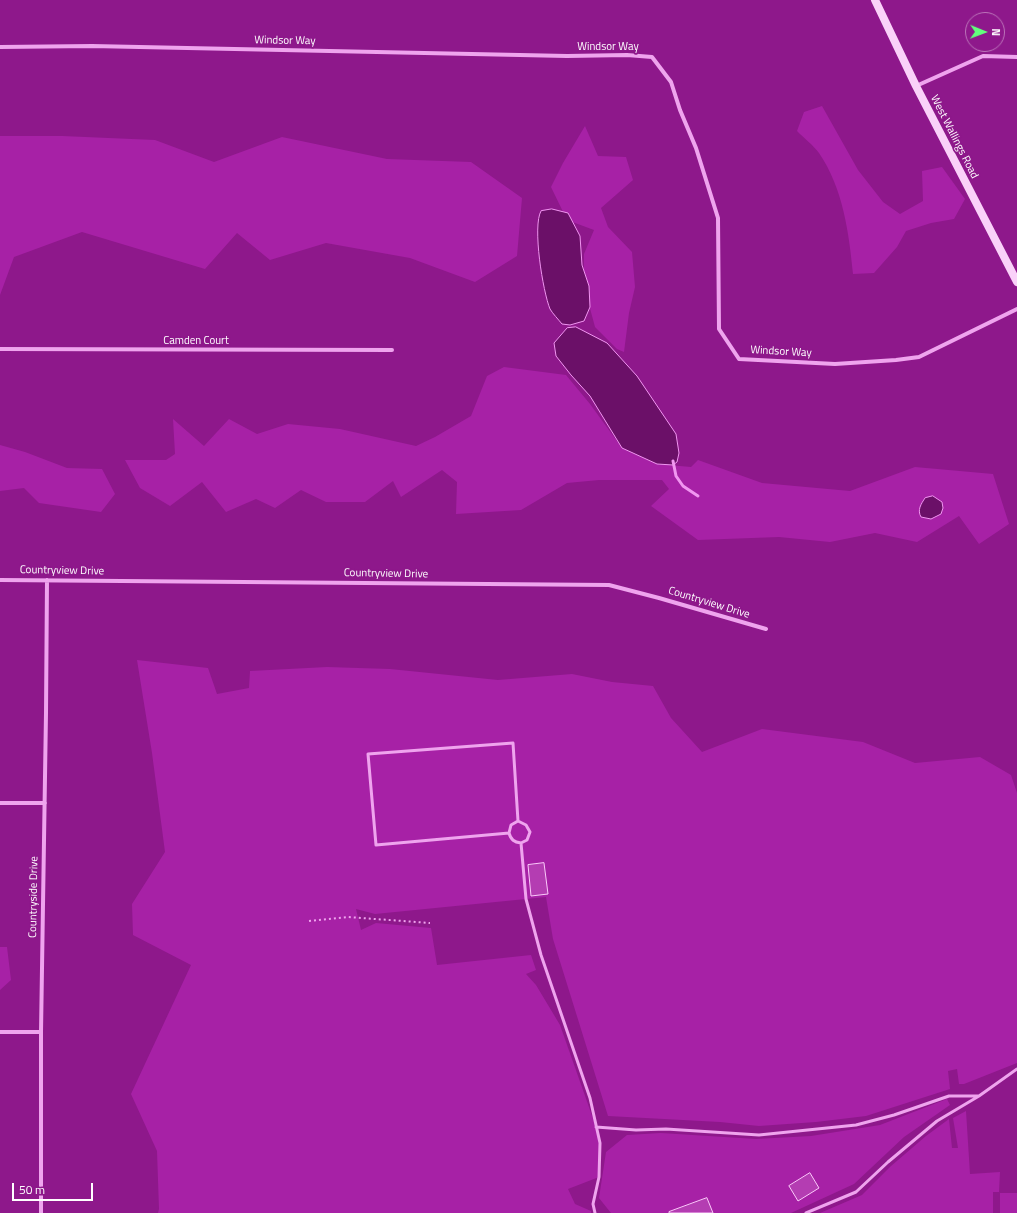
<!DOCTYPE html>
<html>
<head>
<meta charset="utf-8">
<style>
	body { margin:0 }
	#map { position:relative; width:1017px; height:1213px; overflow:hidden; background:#8e188b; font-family:"Titillium Web",sans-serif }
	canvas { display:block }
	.north { position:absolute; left:965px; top:12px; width:40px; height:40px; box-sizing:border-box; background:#8e188b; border:1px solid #bb74b9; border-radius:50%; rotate:91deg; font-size:11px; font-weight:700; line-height:16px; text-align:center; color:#fff }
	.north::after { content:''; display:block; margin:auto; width:14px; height:18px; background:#62ff7d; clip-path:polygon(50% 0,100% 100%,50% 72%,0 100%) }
	.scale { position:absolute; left:12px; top:1183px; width:81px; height:18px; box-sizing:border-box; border:2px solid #fff; border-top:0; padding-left:5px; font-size:12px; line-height:14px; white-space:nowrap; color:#fff; -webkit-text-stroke:3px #8e188b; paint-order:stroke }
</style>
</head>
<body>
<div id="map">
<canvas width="1017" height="1213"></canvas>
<div class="north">N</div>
<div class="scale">50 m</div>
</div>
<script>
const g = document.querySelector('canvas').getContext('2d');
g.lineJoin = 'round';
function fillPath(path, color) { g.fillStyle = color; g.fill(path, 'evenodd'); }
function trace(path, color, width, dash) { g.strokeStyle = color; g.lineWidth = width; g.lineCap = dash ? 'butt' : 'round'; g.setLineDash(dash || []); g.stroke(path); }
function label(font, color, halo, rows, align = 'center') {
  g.font = font + ' "Titillium Web",sans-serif'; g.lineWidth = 3.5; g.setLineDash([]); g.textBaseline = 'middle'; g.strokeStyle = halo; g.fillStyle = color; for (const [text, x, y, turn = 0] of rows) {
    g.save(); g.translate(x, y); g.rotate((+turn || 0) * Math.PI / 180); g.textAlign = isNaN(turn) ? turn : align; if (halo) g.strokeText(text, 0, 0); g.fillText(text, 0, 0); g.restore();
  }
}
fillPath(new Path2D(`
	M 822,106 L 858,170 L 883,202 L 900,214 L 923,201 L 922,171 L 942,167 L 965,199 L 954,219 L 931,223 L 906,231 L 897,247 L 874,273 L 853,274 C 849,233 843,188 819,153 C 813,145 804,138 797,131 L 804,112 Z
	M 585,126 L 598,156 L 626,157 L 633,180 L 601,208 L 608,227 L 632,252 L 635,287 L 629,313 L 624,352 L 617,349 L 595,327 L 584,286 L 584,254 L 594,230 L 567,220 L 551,187 L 563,163 Z
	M 0,136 L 62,136 L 155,140 L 214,162 L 282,137 L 387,159 L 471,162 L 522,198 L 517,256 L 475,282 L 410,258 L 326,243 L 270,260 L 237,233 L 205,269 L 82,232 L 14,257 L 0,295 Z
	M 504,367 L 566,375 L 590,404 L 622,448 L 657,464 L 691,467 L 698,460 L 762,483 L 850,491 L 915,467 L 993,474 L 1009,524 L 979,544 L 959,516 L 917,542 L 875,533 L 830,542 L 779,537 L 698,540 L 651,506 L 669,489 L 662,480 L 599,480 L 567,483 L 521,510 L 456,514 L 457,482 L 442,470 L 401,497 L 393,481 L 365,502 L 326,502 L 301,490 L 275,508 L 256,499 L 226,512 L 202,482 L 170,506 L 140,488 L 125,460 L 166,460 L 175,454 L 173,419 L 204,446 L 229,419 L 257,434 L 288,424 L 340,429 L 416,446 L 435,437 L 471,416 L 487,376 Z
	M 0,445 L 25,452 L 67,468 L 102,469 L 115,494 L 101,512 L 39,503 L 24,488 L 0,491 Z
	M 137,660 L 208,668 L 217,694 L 249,688 L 250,671 L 327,667 L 390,669 L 498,680 L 572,674 L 612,682 L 653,686 L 671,718 L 702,752 L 762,729 L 863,742 L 915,763 L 980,757 L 1011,775 L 1017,793 L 1017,1063 L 964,1084 L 959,1084 L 957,1069 L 948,1071 L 950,1089 L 866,1116 L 816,1122 L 759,1126 L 720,1122 L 608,1116 L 553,939 L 546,897 L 375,914 L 356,909 L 361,930 L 376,923 L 431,928 L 437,965 L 531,955 L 536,970 L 526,974 L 536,985 L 560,1025 L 596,1127 L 600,1143 L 599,1177 L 568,1189 L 575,1204 L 591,1211 L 591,1213 L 158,1213 L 159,1209 L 157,1151 L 131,1094 L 191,965 L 133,935 L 132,904 L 165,852 L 152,753 Z
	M 0,947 L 7,947 L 11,980 L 0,990 Z
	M 947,1099 L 950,1105 L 904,1137 L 854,1184 L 791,1213 L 611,1213 L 599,1198 L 606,1152 L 627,1135 L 661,1133 L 756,1139 L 811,1136 L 880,1125 Z
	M 966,1111 L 970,1174 L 1000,1172 L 999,1192 L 993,1192 L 993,1213 L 820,1213 L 862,1195 L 891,1166 L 926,1136 L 949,1119 L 952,1148 L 958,1148 L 953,1118 Z
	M 1000,1193 L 1017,1193 L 1017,1213 L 1000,1213 Z`), '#a721a6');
const water = new Path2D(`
	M 552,209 L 568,213 L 580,236 L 582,265 L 589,286 L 590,307 L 584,321 L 570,325 L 562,324 C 558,319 553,314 550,309 C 543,292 532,226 541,211 Z
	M 576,327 L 607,343 L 637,376 L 676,434 L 679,453 L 677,462 L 673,465 L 657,464 L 622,448 L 590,396 L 571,375 L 556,356 L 554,343 L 567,328 Z
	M 933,496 L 942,502 L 943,508 L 941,514 L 931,519 L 921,517 C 917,510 921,504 925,498 Z`);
fillPath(water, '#6b1068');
trace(water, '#f196f1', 1);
trace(new Path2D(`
	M 673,461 L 676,476 L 683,486 L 698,496`), '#f196f1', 3);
const building = new Path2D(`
	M 544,863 L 548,894 L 531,896 L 528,865 Z
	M 810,1173 L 819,1188 L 798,1201 L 789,1186 Z
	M 707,1198 L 713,1213 L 669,1213 L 669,1212 Z`);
fillPath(building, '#b43db2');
trace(building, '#fbcafa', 1);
trace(new Path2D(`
	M 309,921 L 348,917 L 430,923`), '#efa4ee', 2, [2, 3]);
trace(new Path2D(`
	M 518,821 L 526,825 L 530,832 L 527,840 L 521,843
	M 509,833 L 376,845 L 368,754 L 513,743 L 518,821 L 511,825 L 509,833 C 511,840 514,842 521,843 L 526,899 L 541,955 L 590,1098 L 600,1143 L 599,1177 L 593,1204 L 595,1213
	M 596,1127 L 636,1130 L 666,1129 L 759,1135 L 856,1125 L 894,1115 L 949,1096 L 979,1096
	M 806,1213 L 856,1192 L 888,1162 L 937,1121 L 979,1096 L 1017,1069`), '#efa4ee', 3);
trace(new Path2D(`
	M 0,47 L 92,46 L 567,56 L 627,55 L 652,57 L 671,82 L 680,110 L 696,148 L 718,218 L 719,329 L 739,359 L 835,364 L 896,360 L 919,357 L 1017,309
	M 916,86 L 983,56 L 1017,57
	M 0,349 L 392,350
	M 0,580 L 609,585 L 659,598 L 766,629
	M 0,803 L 45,803
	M 0,1032 L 41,1032
	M 41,1213 L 41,1032 L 46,713 L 47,580`), '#efa4ee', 4);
trace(new Path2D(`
	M 875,0 L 916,86 L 1017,282`), '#fad1f9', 8);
label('11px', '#fff', '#8e188b', [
	["Windsor Way",285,41,1],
	["Windsor Way",608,47],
	["West Wallings Road",954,137,63],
	["Camden Court",196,341],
	["Windsor Way",781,352,3],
	["Countryview Drive",62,571,1],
	["Countryview Drive",386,574,1],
	["Countryview Drive",709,603,17],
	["Countryside Drive",34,897,-89]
]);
</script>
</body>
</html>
